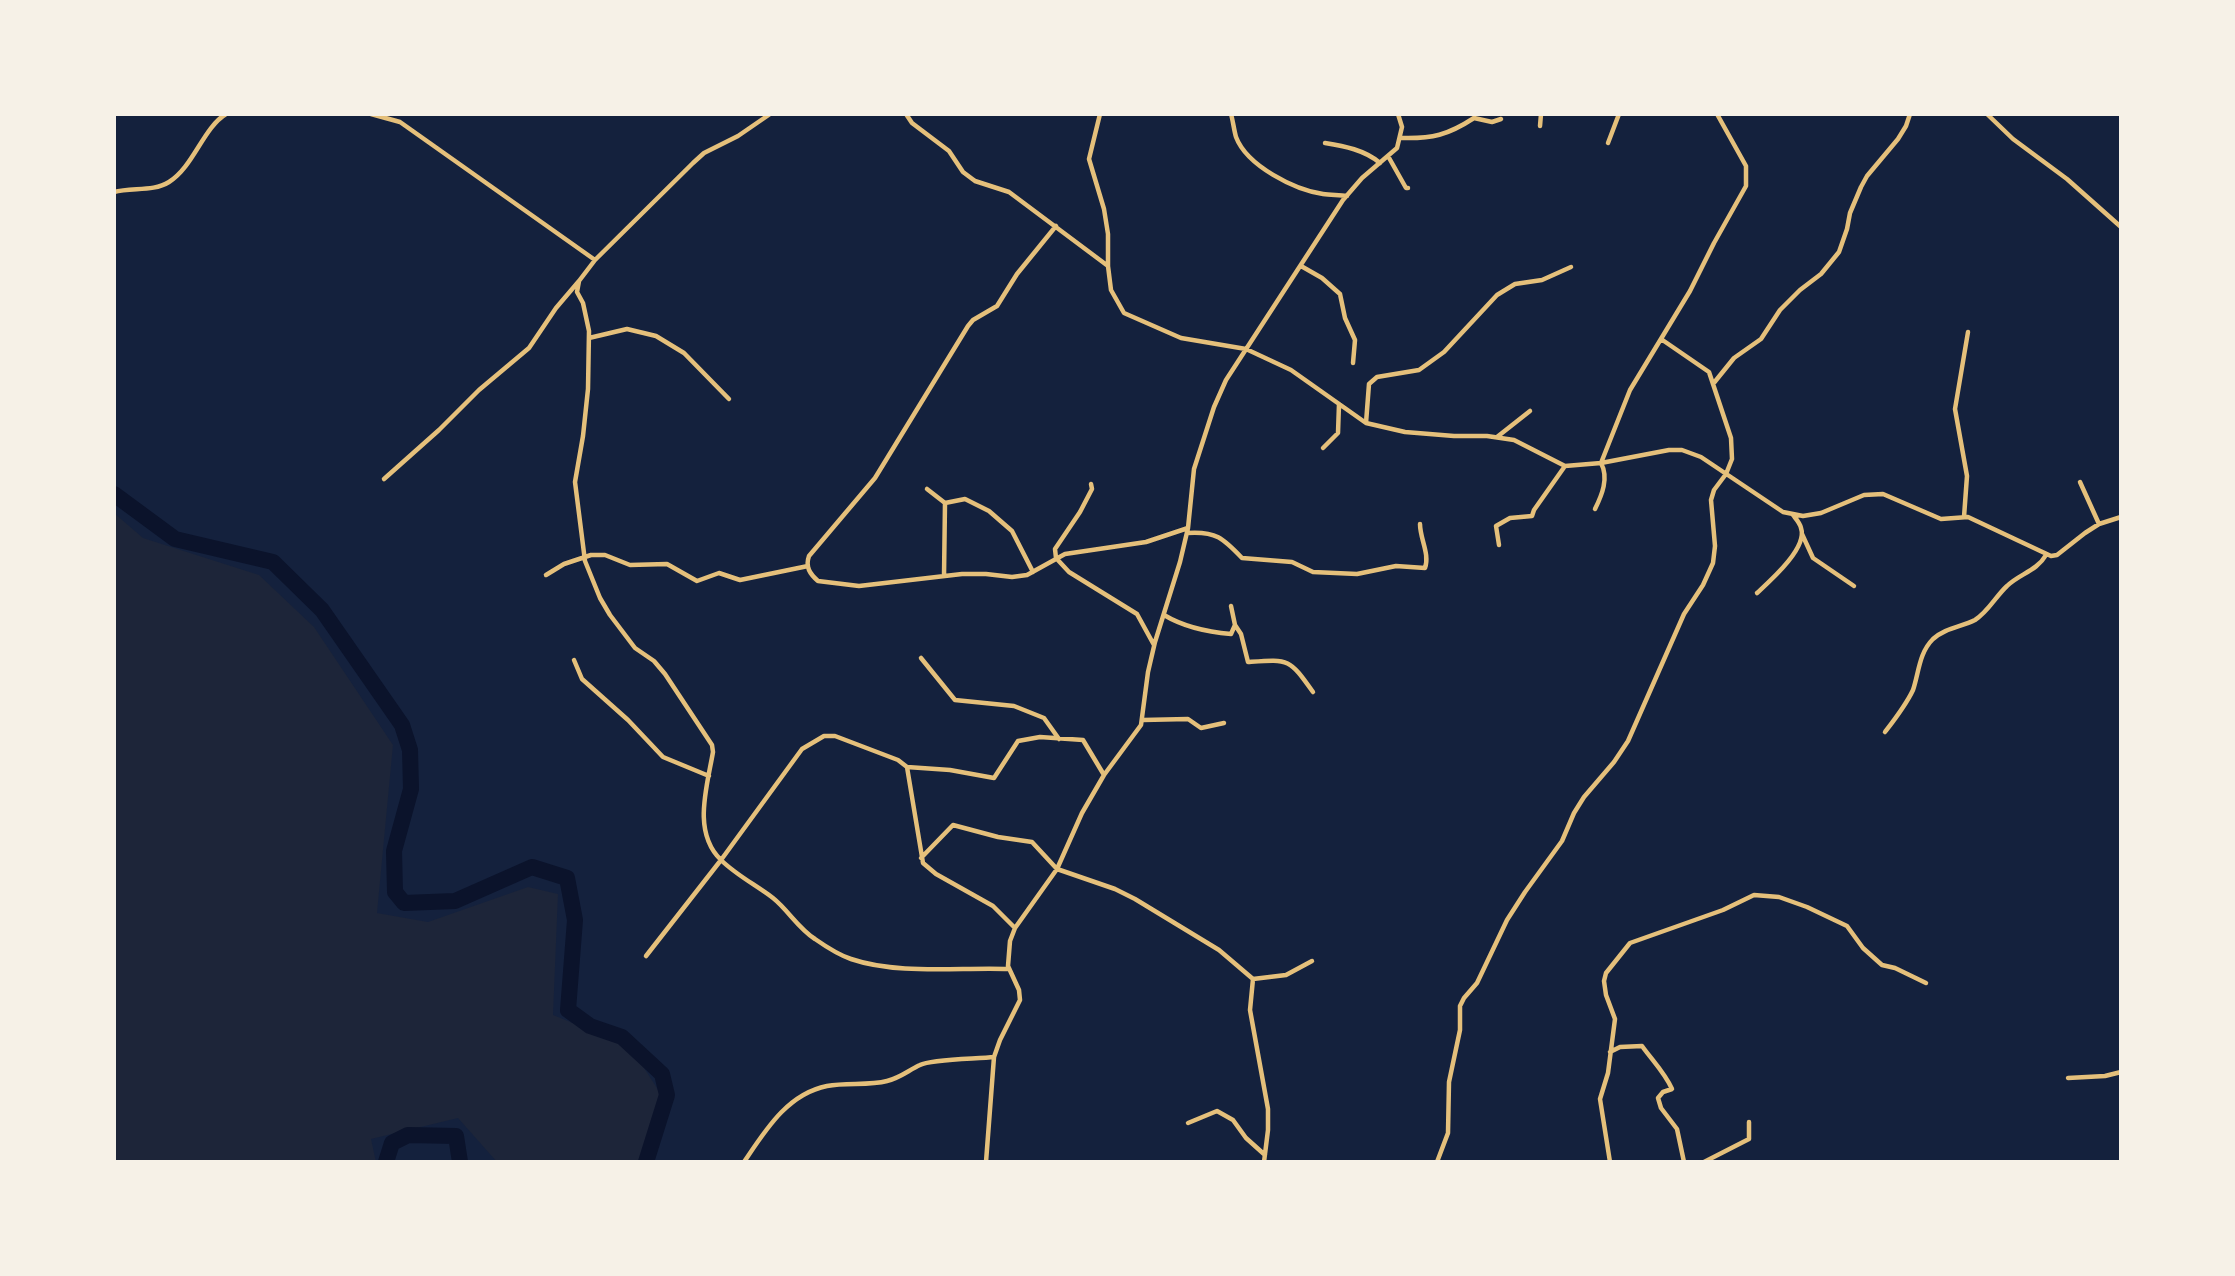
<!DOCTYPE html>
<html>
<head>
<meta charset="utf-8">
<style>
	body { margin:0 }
	#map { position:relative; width:2235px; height:1276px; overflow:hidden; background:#14213d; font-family:"IBM Plex Sans",sans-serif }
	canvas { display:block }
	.frame { position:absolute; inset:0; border:116px solid #f6f1e7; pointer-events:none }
</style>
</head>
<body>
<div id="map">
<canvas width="2235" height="1276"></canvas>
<div class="frame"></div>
</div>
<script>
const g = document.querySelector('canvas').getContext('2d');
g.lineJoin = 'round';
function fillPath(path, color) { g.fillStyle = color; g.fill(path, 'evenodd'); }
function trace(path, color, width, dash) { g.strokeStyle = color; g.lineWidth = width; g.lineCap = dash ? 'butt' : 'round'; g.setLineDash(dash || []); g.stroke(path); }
fillPath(new Path2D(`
	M 114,513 L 143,538 L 259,575 L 314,627 L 393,745 L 377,913 L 428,922 L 528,887 L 558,894 L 553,1015 L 630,1046 L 662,1096 L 639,1162 L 497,1162 L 458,1118 L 371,1139 L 376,1162 L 114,1162 Z`), '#1d2539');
trace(new Path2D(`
	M 114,494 L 175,539 L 273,562 L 322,610 L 402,725 L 410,750 L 411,789 L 394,851 L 395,892 L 404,903 L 455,901 L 532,867 L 567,878 L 575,920 L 568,1010 L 590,1026 L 622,1037 L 662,1074 L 667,1095 L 646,1162
	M 386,1162 L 392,1143 L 408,1135 L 456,1136 L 460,1162`), '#0b132b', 16);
trace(new Path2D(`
	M 371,114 L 400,122 L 595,260
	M 770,114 L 738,136 L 704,153 L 693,163 L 595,260 L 579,281 L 577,292 L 583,303 L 589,331 L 588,389 L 583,436 L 575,482 L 585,561 L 600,598 L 610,615 L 635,648 L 654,661 L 665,674 L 712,745 L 713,752 C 707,787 692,832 721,860 C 736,875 756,885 773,898 C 788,910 798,928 815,939 C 825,946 839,955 851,959 C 898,975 959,967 1009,969
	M 906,114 L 912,123 L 949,151 L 963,172 L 975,181 L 1009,192 L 1108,266 L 1111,290 L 1124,313 L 1181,338 L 1246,349 L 1291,370 L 1366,423 L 1405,432 L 1454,436 L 1487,436 L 1514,440 L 1565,466 L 1601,463 L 1669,450 L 1682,450 L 1701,457 L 1783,512 L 1803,516 L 1821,513 L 1864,495 L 1883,494 L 1941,519 L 1968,517 L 2051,556 L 2057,555 L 2085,533 L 2099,524 L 2121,517
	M 1100,114 L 1089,159 L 1104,209 L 1108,234 L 1108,266
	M 1231,114 C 1233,121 1234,130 1236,137 C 1247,166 1295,190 1323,194 C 1331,195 1339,195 1347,196
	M 1987,114 L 2013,139 L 2067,179 L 2121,227
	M 1540,126 L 1541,114
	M 1401,138 C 1432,139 1448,135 1474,118 L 1492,122 L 1501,119
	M 1325,143 C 1344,146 1365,150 1380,163
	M 1608,143 L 1619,114
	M 1388,156 L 1406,188 L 1408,188
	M 114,192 C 132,187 153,192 169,182 C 194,166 203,128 226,114
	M 1056,226 L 1017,274 L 997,306 L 973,320 L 968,326 L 875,478 L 809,556 C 805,567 810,574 818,581 L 859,586 L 962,574 L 986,574 L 1012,577 L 1027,575 L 1065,554 L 1146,542 L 1188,528
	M 1301,266 L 1322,278 L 1340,294 L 1345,318 L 1355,340 L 1353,363
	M 589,338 L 627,329 L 656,336 L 684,353 L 729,399
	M 1713,384 L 1734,358 L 1761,339 L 1780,310 L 1800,290 L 1821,274 L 1839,252 L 1847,229 L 1850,213 L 1861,187 L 1867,176 L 1898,139 L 1906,126 L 1910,114
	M 1366,423 L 1369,384 L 1377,377 L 1419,370 L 1444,352 L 1497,295 L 1515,284 L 1542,280 L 1571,267
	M 1497,437 L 1530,411
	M 1323,448 L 1338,433 L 1339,404
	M 384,479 L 439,430 L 479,390 L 529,348 L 556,308 L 579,281
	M 2080,482 L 2099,524
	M 1091,484 L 1092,489 L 1080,512 L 1055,549 L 1056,558 L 1069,572 L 1137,614 L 1154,645
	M 927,489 L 945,503 L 965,499 L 989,511 L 1012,531 L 1033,572
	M 1595,509 C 1602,495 1609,478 1601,463 L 1630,390 L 1690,291 L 1714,243 L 1746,186 L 1746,166 L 1717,114
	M 1964,517 L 1967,476 L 1955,409 L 1968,332
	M 1187,533 C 1216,531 1223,538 1242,558 L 1292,562 L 1313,572 L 1357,574 L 1396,566 L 1425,568 C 1430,554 1420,539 1420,524
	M 1802,534 L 1813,558 L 1854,586
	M 1499,545 L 1496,526 L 1510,518 L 1532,516 L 1534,510 L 1565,466
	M 546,575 L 564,564 L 591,555 L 605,555 L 630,565 L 667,564 L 697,581 L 719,573 L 740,580 L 808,566
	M 944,576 L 945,503
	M 1757,593 C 1770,581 1808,548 1801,528 C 1800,523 1796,519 1793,515
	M 1164,615 C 1184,627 1207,632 1231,634 L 1235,625 L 1231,606
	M 1235,625 L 1241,634 L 1248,662 C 1289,659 1289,658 1313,692
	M 921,658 L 955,700 L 1014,706 L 1044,718 L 1059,739
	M 574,660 L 582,679 L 628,720 L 663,757 L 709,776
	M 1143,720 L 1188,719 L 1201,728 L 1224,723
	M 1885,732 C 1895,719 1906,705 1913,690 C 1919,672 1919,653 1933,639 C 1945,628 1961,627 1975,620 C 1988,612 1996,596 2007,586 C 2019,574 2037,571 2046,555
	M 907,767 L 950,770 L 994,778 L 1018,741 L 1040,737 L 1083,740 L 1104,775
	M 921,858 L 953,825 L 998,837 L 1032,842 L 1057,869 L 1115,889 L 1135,899 L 1219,950 L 1253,979 L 1286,975 L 1312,961
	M 646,956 L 721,860 L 802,749 L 824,736 L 835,736 L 898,760 L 907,767 L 923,863 L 936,874 L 993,906 L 1015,928
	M 1253,979 L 1250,1010 L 1268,1109 L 1268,1130 L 1264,1162
	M 1610,1052 L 1620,1047 L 1642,1046 C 1652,1060 1665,1073 1672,1089 L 1663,1092 L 1658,1098 L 1661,1108 L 1677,1129 L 1684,1162
	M 2068,1078 L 2105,1076 L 2121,1072
	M 1188,1123 L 1217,1111 L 1233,1120 L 1246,1138 L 1265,1155
	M 744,1162 C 765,1131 787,1094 827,1086 C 847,1082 868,1086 887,1081 C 900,1078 909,1070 920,1065 C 932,1059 978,1059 994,1057
	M 986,1162 L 994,1057 L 1000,1040 L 1020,1000 L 1019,990 L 1008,966 L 1010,941 L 1015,928 L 1057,869 L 1082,813 L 1104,775 L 1141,725 L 1148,672 L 1155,642 L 1180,562 L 1188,528 L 1194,469 L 1214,407 L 1226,380 L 1343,200 L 1362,178 L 1397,148 L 1402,127 L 1398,114
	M 1437,1162 L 1448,1133 L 1449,1082 L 1460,1030 L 1460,1006 L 1464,998 L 1477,983 L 1507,920 L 1525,892 L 1562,841 L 1574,813 L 1584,797 L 1614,762 L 1628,741 L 1684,614 L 1703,585 L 1713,563 L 1715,546 L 1711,500 L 1714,490 L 1726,474 L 1732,459 L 1731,438 L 1709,372 L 1661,339
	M 1610,1162 L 1600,1099 L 1608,1073 L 1615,1019 L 1606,995 L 1604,981 L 1606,973 L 1630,943 L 1723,910 L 1754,895 L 1779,897 L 1807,907 L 1847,926 L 1863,948 L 1882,965 L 1895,968 L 1926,983
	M 1704,1162 L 1749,1139 L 1749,1122`), '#e5c07b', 4.5);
</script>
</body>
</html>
